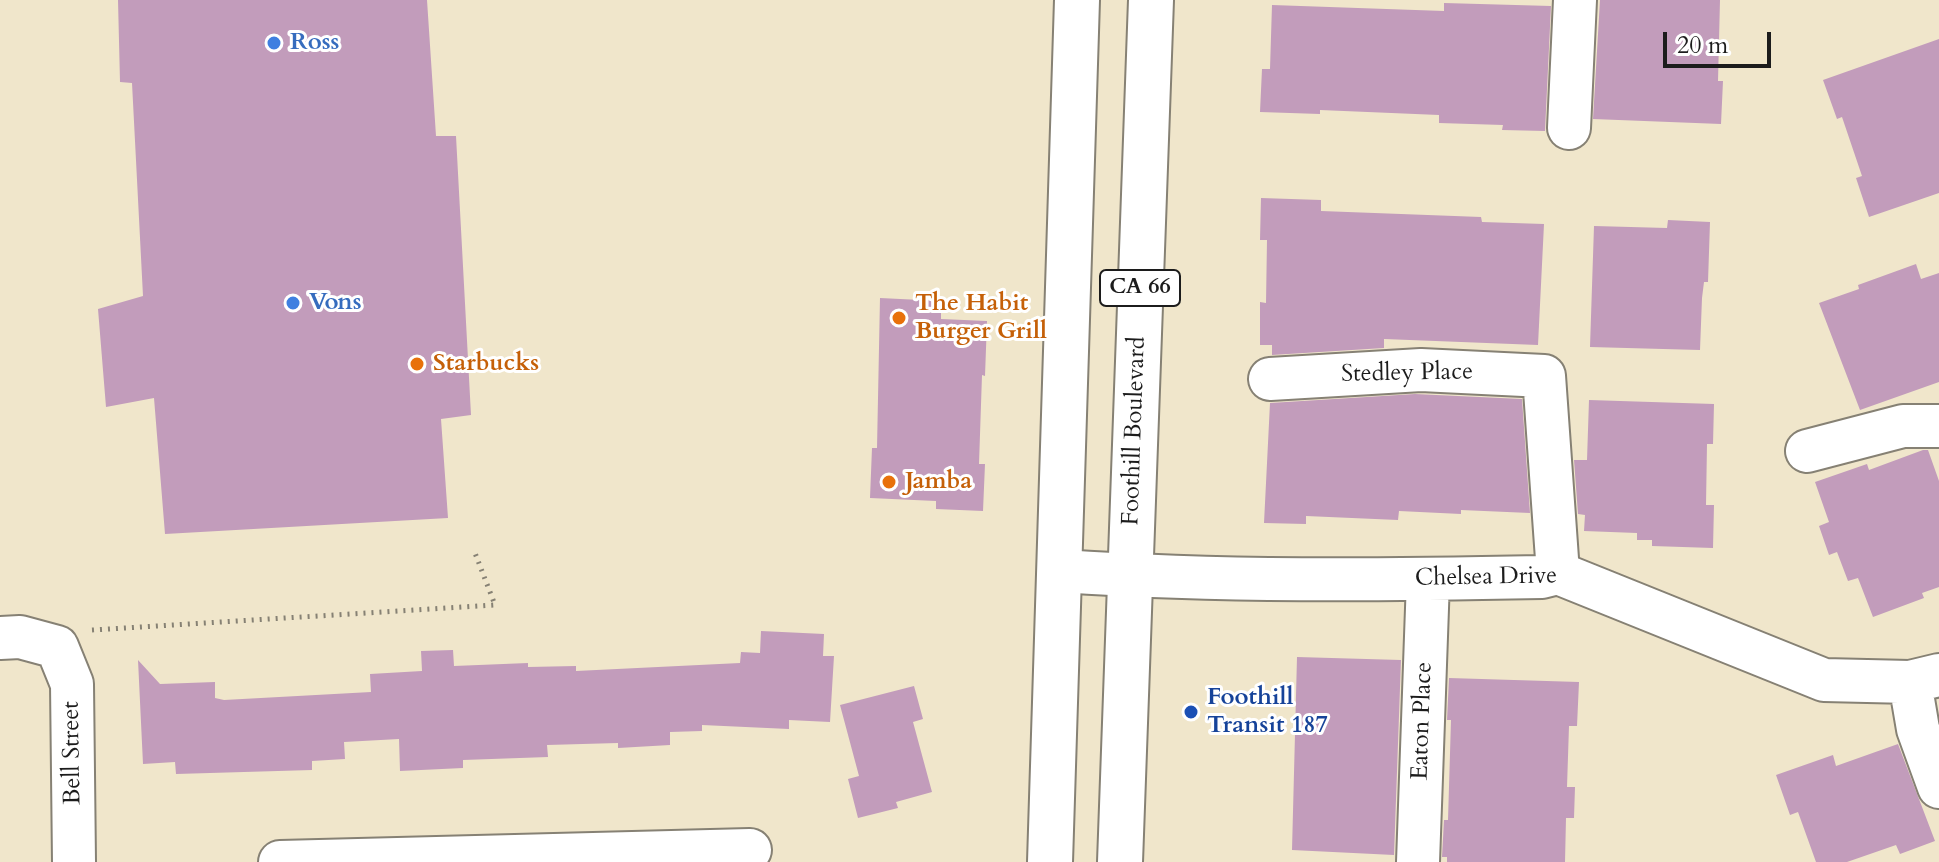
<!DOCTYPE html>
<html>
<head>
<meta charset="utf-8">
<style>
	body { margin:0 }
	#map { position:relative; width:1939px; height:862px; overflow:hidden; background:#f0e6cb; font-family:Cardo,serif }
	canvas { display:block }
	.scale { position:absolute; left:1663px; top:32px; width:108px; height:36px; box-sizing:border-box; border:4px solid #1c1c1c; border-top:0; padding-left:10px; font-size:24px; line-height:28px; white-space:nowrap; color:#1c1c1c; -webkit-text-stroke:6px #fff; paint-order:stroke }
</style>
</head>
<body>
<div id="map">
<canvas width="1939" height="862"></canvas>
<div class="scale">20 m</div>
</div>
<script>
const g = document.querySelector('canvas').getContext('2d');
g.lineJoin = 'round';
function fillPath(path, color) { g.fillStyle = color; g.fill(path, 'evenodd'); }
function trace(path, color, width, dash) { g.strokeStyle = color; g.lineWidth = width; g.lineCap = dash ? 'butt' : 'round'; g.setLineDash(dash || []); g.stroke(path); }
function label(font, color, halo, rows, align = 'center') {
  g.font = font + ' Cardo,serif'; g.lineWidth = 6; g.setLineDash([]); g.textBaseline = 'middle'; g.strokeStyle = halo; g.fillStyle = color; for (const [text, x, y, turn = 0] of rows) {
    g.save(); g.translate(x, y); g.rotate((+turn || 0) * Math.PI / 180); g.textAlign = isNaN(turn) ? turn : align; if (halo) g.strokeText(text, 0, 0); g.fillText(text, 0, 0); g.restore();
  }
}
fillPath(new Path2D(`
	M 118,0 L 427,0 L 436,136 L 456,136 L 471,415 L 441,419 L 448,518 L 165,534 L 154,398 L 106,407 L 98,309 L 143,296 L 132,83 L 120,82 Z
	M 1600,0 L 1720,0 L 1718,81 L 1723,81 L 1721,124 L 1593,119 Z
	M 1444,3 L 1551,6 L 1545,131 L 1502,130 L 1503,125 L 1439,123 L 1439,115 L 1320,110 L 1320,114 L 1260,112 L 1262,69 L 1270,69 L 1272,5 L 1444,11 Z
	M 1939,39 L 1939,193 L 1869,217 L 1856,178 L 1862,176 L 1842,117 L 1837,119 L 1823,80 Z
	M 1261,198 L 1321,200 L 1321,211 L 1481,217 L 1482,222 L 1544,224 L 1538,345 L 1384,339 L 1384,348 L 1272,355 L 1272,345 L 1260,345 L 1260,302 L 1266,303 L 1267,240 L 1260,240 Z
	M 1668,220 L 1710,222 L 1708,282 L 1704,282 L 1702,298 L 1700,350 L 1590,347 L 1594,226 L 1667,228 Z
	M 1916,264 L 1921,279 L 1939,273 L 1939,382 L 1860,410 L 1819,303 L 1859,289 L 1858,285 Z
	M 880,298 L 941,301 L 941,319 L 987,321 L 985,376 L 982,375 L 979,464 L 985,464 L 983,511 L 936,509 L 936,501 L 870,498 L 872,448 L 877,448 Z
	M 1415,394 L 1522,399 L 1530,513 L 1461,510 L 1461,514 L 1399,511 L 1398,520 L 1306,516 L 1306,524 L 1264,523 L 1270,403 Z
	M 1589,400 L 1714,404 L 1713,444 L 1707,444 L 1706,505 L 1714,505 L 1713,548 L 1652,546 L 1652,540 L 1637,540 L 1637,533 L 1584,531 L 1585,515 L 1578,514 L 1574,460 L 1587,460 Z
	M 1923,450 L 1928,450 L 1939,481 L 1939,587 L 1922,593 L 1924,598 L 1873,617 L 1858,578 L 1848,581 L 1837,552 L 1829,555 L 1819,526 L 1829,522 L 1815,482 L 1867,464 L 1869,470 Z
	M 761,631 L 824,634 L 823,656 L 834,656 L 830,722 L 789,720 L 789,729 L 702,725 L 702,731 L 670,732 L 670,745 L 618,748 L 618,743 L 547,745 L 548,757 L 463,760 L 463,768 L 400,771 L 399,739 L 344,742 L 345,759 L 312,761 L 312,770 L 176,774 L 175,762 L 143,764 L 138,660 L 160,684 L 215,682 L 215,698 L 224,700 L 371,692 L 370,674 L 422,671 L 421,651 L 453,650 L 454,666 L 528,663 L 528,667 L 576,666 L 576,671 L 740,663 L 741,652 L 760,653 Z
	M 1297,657 L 1401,660 L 1394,855 L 1292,850 Z
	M 1449,678 L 1579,682 L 1577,726 L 1569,726 L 1567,787 L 1575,787 L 1574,818 L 1566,818 L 1565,862 L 1447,862 L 1447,857 L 1442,857 L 1444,820 L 1448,820 L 1451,720 L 1447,720 Z
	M 914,686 L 923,719 L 913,722 L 932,792 L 896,802 L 898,808 L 858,818 L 848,779 L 859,776 L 840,705 Z
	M 1898,744 L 1935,841 L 1900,854 L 1896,845 L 1847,862 L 1816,862 L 1798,812 L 1790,815 L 1776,775 L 1833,755 L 1836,766 Z`), '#c29cbb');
const minor = new Path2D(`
	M 1569,128 L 1575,0
	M 1270,379 L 1421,370 L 1544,376 L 1558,573
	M 1807,451 L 1903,426 L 1939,426
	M 1061,571 C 1221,582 1382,580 1542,577 L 1558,573 L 1824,680 L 1910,682 L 1939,675
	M 0,638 L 20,637 L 57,647 L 72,684 L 74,862
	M 1910,682 L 1918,729 L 1939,787
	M 280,862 L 750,850
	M 1418,862 L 1428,580`);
const major = new Path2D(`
	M 1050,862 L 1077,0
	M 1120,862 L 1151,0`);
trace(minor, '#868174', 46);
trace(major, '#868174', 48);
trace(new Path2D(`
	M 92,630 L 495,605 L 475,553`), '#868174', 5, [2, 6]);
trace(minor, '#fff', 42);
trace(major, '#fff', 44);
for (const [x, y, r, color] of [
	[274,43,8,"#3f7fe0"],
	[293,303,8,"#3f7fe0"],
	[899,318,8,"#e8710a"],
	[417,364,8,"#e8710a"],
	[889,482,8,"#e8710a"],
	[1191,712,8,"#1a4fb4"]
]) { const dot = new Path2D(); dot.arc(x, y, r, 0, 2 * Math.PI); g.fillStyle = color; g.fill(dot); trace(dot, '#fff', 3); }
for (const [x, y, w] of [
	[1140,288,80]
]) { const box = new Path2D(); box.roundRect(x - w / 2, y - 18, w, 36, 6); g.fillStyle = '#fff'; g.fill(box); trace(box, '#1c1c1c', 2); }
label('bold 22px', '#1c1c1c', null, [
	["CA 66",1140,288]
]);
label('bold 24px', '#366cbe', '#fff', [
	["Ross",290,43],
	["Vons",309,303]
], 'left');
label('bold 24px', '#c56008', '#fff', [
	["The Habit",915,304],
	["Burger Grill",915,332],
	["Starbucks",433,364],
	["Jamba",905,482]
], 'left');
label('24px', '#1c1c1c', '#fff', [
	["Stedley Place",1407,374,-1],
	["Foothill Boulevard",1135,431,-88],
	["Chelsea Drive",1486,578,-1],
	["Eaton Place",1423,721,-88],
	["Bell Street",73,753,-91]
]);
label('bold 24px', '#164399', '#fff', [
	["Foothill",1207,698],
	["Transit 187",1207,726]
], 'left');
</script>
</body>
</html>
